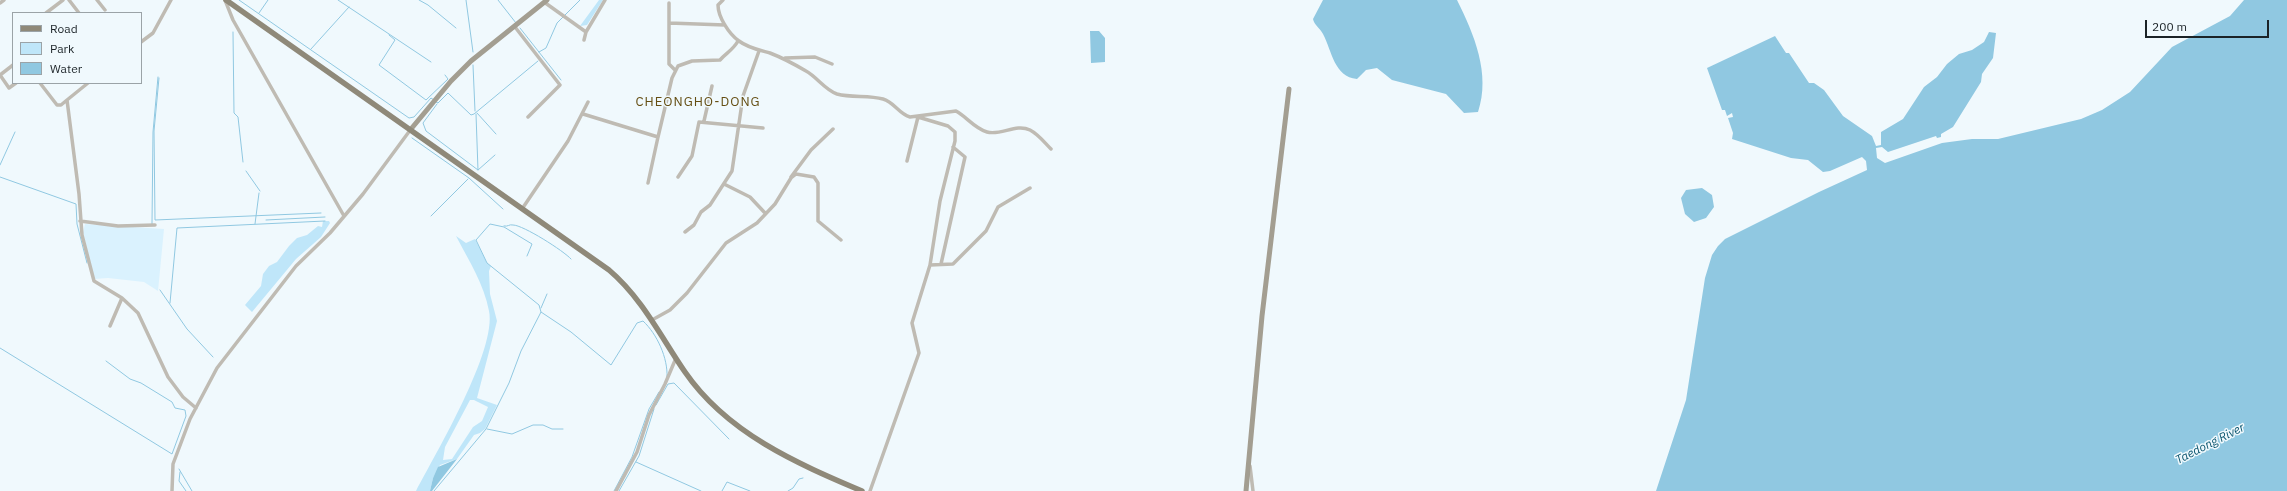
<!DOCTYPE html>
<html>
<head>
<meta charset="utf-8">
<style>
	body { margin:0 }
	#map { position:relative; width:2287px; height:491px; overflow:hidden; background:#f0f9fd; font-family:"IBM Plex Sans",sans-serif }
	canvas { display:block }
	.legend { position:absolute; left:12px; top:12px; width:130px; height:72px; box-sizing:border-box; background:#f0f9fd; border:1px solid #9ba3a7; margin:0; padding:5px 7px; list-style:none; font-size:12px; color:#1b2327 }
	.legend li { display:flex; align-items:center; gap:8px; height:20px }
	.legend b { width:20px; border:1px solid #9ba3a7 }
	.scale { position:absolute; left:2145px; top:20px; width:124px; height:18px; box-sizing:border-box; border:2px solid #1b2327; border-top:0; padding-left:5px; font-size:12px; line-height:14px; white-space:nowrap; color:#1b2327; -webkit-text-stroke:3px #f0f9fd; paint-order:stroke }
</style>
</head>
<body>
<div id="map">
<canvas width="2287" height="491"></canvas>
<ul class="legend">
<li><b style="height:5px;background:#8f8979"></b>Road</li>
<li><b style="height:11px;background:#bfe6f9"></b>Park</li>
<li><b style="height:11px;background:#90c8e1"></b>Water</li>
</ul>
<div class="scale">200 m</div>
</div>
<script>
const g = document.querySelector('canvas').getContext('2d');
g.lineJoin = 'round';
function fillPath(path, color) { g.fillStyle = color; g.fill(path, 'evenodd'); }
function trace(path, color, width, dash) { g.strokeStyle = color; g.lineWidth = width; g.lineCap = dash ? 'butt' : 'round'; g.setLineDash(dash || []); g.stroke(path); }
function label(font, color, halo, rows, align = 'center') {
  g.font = font + ' "IBM Plex Sans",sans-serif'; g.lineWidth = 3; g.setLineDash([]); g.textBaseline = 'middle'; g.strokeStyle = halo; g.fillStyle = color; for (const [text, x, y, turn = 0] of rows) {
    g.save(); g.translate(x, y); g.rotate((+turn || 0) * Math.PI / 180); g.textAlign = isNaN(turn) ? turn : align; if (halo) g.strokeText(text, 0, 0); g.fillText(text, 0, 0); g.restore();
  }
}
fillPath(new Path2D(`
	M 85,224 L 164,229 L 158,291 L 144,282 L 108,278 L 94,279 L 83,232 Z`), '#daf2fe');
fillPath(new Path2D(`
	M 599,0 L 603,0 L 587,25 L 580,26 Z
	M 323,221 L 329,221 L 330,223 L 321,237 L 296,259 L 252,312 L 245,305 L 261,286 L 263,274 L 269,266 L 277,262 L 289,246 L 297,238 L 307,235 L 318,226 L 322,227 Z
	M 456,236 L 466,243 L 475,239 L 487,263 L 491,266 L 489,271 L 490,294 L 497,321 L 477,398 L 497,405 L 485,429 L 480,433 L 474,435 L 457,459 L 440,465 L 433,478 L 430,491 L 416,491 C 436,453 497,350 489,311 C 484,284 469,261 456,236 ZM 470,400 L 474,400 L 488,407 L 482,421 L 473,427 L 452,459 L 443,460 L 445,447 Z`), '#bfe6f9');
fillPath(new Path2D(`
	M 1323,0 L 1457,0 C 1474,34 1491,74 1478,112 L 1464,113 L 1446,94 L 1392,80 L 1377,68 L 1366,70 L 1357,79 C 1334,77 1332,51 1323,34 C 1320,28 1314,25 1313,19 Z
	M 2244,0 L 2287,0 L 2287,491 L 1656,491 L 1686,400 L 1705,278 L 1712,255 L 1718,246 L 1725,239 L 1819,192 L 1867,170 L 1866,161 L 1862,157 L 1830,171 L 1823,172 L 1808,160 L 1791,158 L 1732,139 L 1733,133 L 1728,118 L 1733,117 L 1732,113 L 1727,116 L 1725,110 L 1722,110 L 1707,68 L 1775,36 L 1786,53 L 1789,53 L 1809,83 L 1814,83 L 1824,90 L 1843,116 L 1872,136 L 1876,146 L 1881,145 L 1881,132 L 1903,119 L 1924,87 L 1937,77 L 1947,64 L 1959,54 L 1972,50 L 1984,42 L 1989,32 L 1996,33 L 1993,58 L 1982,74 L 1981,82 L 1953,127 L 1941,134 L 1941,137 L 1937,138 L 1936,136 L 1888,152 L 1882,147 L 1876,148 L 1877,158 L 1885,163 L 1942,143 L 1972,139 L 1998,139 L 2081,119 L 2102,110 L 2130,92 L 2172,47 L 2230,16 Z
	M 1090,31 L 1099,31 L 1105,38 L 1105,62 L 1091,63 Z
	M 1702,188 L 1712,195 L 1714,207 L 1706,218 L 1694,222 L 1685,214 L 1681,198 L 1686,190 Z
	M 457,459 L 432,491 L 430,491 L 433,478 L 438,467 Z`), '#90c8e1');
trace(new Path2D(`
	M 239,0 L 409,118 L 414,117 L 431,98 L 434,100
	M 338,0 L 431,62
	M 419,0 L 428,5 L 456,28
	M 466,0 L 473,52
	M 498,0 L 516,23
	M 259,13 L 268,0
	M 520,28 L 561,80
	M 233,32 L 234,113 L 238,117 L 243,162
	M 389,35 L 395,40 L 379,65 L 426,100 L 448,79 L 445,75
	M 311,49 L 349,7
	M 539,52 L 546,48 L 557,23 L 580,0
	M 473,65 L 475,111
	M 159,78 L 154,131 L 155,220 L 321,213
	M 436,102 L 438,103 L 448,93 L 471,115 L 474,114 L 538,61
	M 437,104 L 423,123 L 426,131 L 478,170 L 495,155
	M 477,113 L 496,134
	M 476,114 L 478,170
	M 412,138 L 469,178 L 503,209
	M 0,165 L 15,132
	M 246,171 L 260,191
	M 0,177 L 76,204 L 77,224 L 87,263
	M 431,216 L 468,179
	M 266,220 L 325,217
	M 152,224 L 153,132 L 158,77
	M 255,224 L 259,193
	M 504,226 C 508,227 509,224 513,225 C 523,225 564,251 571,259
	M 527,256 L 532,244 L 504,227 L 490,224 L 476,240 L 487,263 L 539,305 L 541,312
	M 160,290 L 187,329 L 213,357
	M 170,303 L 177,228 L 325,221
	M 541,308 L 547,294
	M 0,348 L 172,454 L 186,416 L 185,410 L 175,408 L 172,402 L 141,383 L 130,379 L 106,361
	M 656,405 L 668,384 L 674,383 L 729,439
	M 487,429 L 512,434 L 533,425 L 543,425 L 552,429 L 563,429
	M 636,462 L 701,491
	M 179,469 L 192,491
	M 180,472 L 179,481 L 186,491
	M 434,491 L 486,429 L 509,383 L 521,351 L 541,312 L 571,332 L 611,365 L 637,323 L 643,321 C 657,334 668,358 667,377
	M 614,491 L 632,457 L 649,409 L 659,392
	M 619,491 L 639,456 L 654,409
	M 722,491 L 727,482 L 750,491
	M 788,491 L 793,488 L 799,479 L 803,478`), '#90c8e1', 1);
trace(new Path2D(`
	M 69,0 L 79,13
	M 97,0 L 105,10
	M 225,0 L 233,20 L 344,216
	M 723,0 L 718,5 C 718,17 729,34 739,41 C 748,48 759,50 770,53 C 783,58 794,64 806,71 C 817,77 825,90 837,94 C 852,98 868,95 883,99 C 894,102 899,114 910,117 L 956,111 C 967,117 974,128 987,132 C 1001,136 1016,123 1030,130 C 1038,134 1044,142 1051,149
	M 544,2 L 586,32
	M 0,3 L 4,0
	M 669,3 L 669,64 L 675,70
	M 46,13 L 63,0
	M 669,23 L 725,25
	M 515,27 L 560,85 L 528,117
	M 584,40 L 586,32 L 605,0
	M 141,42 L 153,33 L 171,0
	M 785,58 L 815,57 L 832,64
	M 13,65 L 0,75 L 9,88 L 16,83
	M 40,83 L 57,105 L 61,105 L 67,100
	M 88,83 L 67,100 L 79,194 L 82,235 L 94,281 L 122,298 L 138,313 L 168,377 L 183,397 L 196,408
	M 583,114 L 658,137 L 672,78 L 678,66 L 692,61 L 720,60 C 726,53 733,50 738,41
	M 704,121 L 712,86
	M 907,161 L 918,117 L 948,126 L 955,132 L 955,141 L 940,201 L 930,265
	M 678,177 L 692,156 L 699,122 L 763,128
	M 791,177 L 811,150 L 833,129
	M 648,183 L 658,137
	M 724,184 L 750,197 L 765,213
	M 522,209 L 568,141 L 588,102
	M 80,221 L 118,226 L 155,225
	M 685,232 L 694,225 L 701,212 L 710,205 L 732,171 L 743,96 L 759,51
	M 941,264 L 965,157 L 953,147
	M 652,320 L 670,310 L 687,293 L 726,243 L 757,223 L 775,204 L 791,178 L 796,174 L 814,177 L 818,183 L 818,221 L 841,240
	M 110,326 L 122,298
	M 1250,466 L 1253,491
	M 172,491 L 173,464 L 190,419 L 217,368 L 296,266 L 330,233 L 363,194 L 411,129
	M 616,491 L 637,452 L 649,415 L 665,384 L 676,358
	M 870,491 L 919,353 L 912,323 L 930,265 L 953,264 L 986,231 L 998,207 L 1030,188`), '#bfbbb3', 3.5);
trace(new Path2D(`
	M 411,129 L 451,81 L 471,61 L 547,0
	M 1246,491 L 1262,316 L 1289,89`), '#a39e91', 5);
trace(new Path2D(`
	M 226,0 L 609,270 C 642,298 661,337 685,372 C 727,433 796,463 862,491`), '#8f8979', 5.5);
label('italic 12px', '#08536d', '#f0f9fd', [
	["Taedong River",2210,444,-27]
]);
g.letterSpacing = '1px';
label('13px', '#654e13', '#f0f9fd', [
	["CHEONGHO-DONG",698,102]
]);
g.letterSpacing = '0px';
</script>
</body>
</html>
